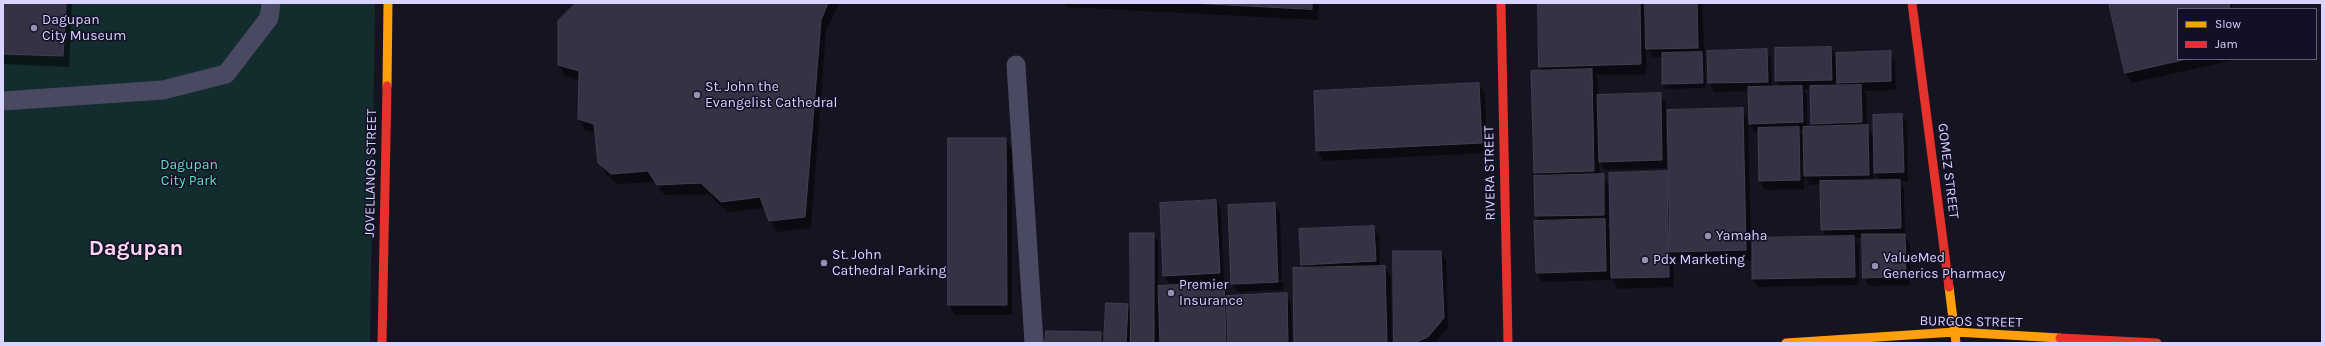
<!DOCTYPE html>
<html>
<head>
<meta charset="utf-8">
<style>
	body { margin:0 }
	#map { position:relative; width:2325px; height:346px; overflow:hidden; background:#161421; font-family:Karla,sans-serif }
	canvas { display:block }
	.frame { position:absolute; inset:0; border:4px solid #d9d4ff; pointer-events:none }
	.legend { position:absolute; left:2177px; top:8px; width:140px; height:52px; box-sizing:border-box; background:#130f26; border:1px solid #625e7d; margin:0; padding:5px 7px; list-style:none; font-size:12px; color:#d9d4ff }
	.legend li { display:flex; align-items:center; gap:8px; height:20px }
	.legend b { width:20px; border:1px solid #625e7d }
</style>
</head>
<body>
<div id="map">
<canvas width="2325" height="346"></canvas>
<div class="frame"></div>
<ul class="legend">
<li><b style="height:5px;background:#ff9f0a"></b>Slow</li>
<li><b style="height:5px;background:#e5322d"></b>Jam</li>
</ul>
</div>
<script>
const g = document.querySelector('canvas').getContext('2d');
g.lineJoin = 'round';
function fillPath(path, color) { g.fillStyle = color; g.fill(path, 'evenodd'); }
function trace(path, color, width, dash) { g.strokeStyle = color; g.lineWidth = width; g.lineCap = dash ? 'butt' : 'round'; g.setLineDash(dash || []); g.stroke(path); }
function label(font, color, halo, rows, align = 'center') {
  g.font = font + ' Karla,sans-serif'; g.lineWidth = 3; g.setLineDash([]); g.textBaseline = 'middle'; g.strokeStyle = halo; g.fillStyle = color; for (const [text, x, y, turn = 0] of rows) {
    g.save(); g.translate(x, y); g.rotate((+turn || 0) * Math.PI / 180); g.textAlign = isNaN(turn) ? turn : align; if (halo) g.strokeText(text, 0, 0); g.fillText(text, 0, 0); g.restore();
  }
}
fillPath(new Path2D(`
	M 3,3 L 375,3 L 370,343 L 3,343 Z`), '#132c2d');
fillPath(new Path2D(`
	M 3,3 L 72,3 L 69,67 L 3,64 Z
	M 577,3 L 839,3 L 826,31 L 811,228 L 776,232 L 765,208 L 728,212 L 708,194 L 664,195 L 656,182 L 618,184 L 606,174 L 599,162 L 596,133 L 585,130 L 579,119 L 580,80 L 565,76 L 559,65 Z
	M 1064,3 L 1319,3 L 1318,20 L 1066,7 Z
	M 1539,3 L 1702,3 L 1706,88 L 1666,89 L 1663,84 L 1663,57 L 1652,57 L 1646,47 L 1646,74 L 1595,75 L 1598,80 L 1598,96 L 1660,94 L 1666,103 L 1666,111 L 1742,109 L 1750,122 L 1749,91 L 1714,92 L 1709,83 L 1766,50 L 1771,59 L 1772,88 L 1780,88 L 1776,81 L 1831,48 L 1837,59 L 1890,53 L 1895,61 L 1896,90 L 1864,91 L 1866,95 L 1867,126 L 1874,138 L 1902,115 L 1907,123 L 1908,181 L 1900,181 L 1904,189 L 1905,236 L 1910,244 L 1910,285 L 1869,286 L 1864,277 L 1863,237 L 1854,238 L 1859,246 L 1859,285 L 1758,287 L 1753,279 L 1753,260 L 1677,262 L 1674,257 L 1674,287 L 1618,289 L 1610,276 L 1611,280 L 1542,282 L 1537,273 L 1540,222 L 1536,216 L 1535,177 L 1537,177 L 1535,173 L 1543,71 L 1540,66 ZM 1836,80 L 1840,87 L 1836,87 ZM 1803,89 L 1811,89 L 1812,124 L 1814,127 L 1807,127 L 1807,96 ZM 1666,120 L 1668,120 L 1669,172 L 1610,174 L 1610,188 L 1603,175 L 1600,176 L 1599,160 L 1605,170 L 1667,168 ZM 1748,121 L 1755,132 L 1759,132 L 1760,181 L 1765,190 L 1804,189 L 1804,174 L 1810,185 L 1821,184 L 1822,229 L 1827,238 L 1751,239 ZM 1800,131 L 1804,131 L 1804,138 ZM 1873,169 L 1880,181 L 1873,181 ZM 1611,223 L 1611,230 L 1607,224 Z
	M 2110,3 L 2232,3 L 2233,9 L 2178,9 L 2178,59 L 2238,59 L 2132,83 L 2126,73 Z
	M 1479,84 L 1485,94 L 1487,153 L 1323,161 L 1317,150 Z
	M 1006,139 L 1012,149 L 1012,315 L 955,315 L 949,305 Z
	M 1216,201 L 1221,210 L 1224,281 L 1169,284 L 1164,275 Z
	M 1275,204 L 1280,213 L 1282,280 L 1235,283 L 1235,285 L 1283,282 L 1283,290 L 1237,292 L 1232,284 Z
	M 1374,227 L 1379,236 L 1380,267 L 1385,267 L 1391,277 L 1392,343 L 1295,343 L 1304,269 L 1302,264 Z
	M 1153,234 L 1158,242 L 1158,287 L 1223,284 L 1229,297 L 1286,294 L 1291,303 L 1292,343 L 1161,343 L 1160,332 L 1159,332 L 1159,343 L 1132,343 L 1132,324 L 1130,324 L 1129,343 L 1046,343 L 1100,333 L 1105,341 L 1128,305 L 1132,312 Z
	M 1441,252 L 1446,261 L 1448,328 L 1435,343 L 1396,343 Z`), '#0007');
const building = new Path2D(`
	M 3,3 L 66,3 L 63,56 L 3,54 Z
	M 576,3 L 828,3 L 821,20 L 805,217 L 769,221 L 760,197 L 721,202 L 701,183 L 657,185 L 648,171 L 611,174 L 598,163 L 594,124 L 578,119 L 579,71 L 558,65 L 558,21 Z
	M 1190,3 L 1312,3 L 1312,9 Z
	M 1538,3 L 1640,3 L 1641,64 L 1539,67 Z
	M 1645,3 L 1697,3 L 1698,48 L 1646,49 Z
	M 2109,3 L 2229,3 L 2230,9 L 2178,9 L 2178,59 L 2187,59 L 2125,73 Z
	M 1831,47 L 1832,80 L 1775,81 L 1775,48 Z
	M 1767,49 L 1768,82 L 1708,83 L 1707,51 Z
	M 1891,51 L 1891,81 L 1837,83 L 1836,53 Z
	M 1702,52 L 1703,83 L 1662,84 L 1662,53 Z
	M 1592,69 L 1594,171 L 1534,173 L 1531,71 Z
	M 1479,83 L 1482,143 L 1316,151 L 1314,91 Z
	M 1861,85 L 1862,122 L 1811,124 L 1810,86 Z
	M 1802,86 L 1803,122 L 1749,124 L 1748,87 Z
	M 1661,93 L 1662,160 L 1599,162 L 1597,95 Z
	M 1743,108 L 1746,250 L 1670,252 L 1667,110 Z
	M 1902,114 L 1904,172 L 1874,173 L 1873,115 Z
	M 1868,125 L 1869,175 L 1804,176 L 1803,127 Z
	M 1799,127 L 1800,180 L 1759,181 L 1758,128 Z
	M 948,138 L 1006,138 L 1007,305 L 948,305 Z
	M 1667,171 L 1669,277 L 1611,278 L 1609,173 Z
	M 1604,174 L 1604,215 L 1535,216 L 1534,176 Z
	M 1900,180 L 1901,228 L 1821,230 L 1820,181 Z
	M 1216,200 L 1220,273 L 1163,276 L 1160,203 Z
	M 1275,203 L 1278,282 L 1231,284 L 1228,205 Z
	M 1605,219 L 1606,271 L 1536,273 L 1534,221 Z
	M 1374,226 L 1376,261 L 1301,265 L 1299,229 Z
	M 1130,233 L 1154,233 L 1154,343 L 1131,343 Z
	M 1862,234 L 1905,234 L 1906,276 L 1863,278 Z
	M 1854,236 L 1855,277 L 1752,279 L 1752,238 Z
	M 1393,251 L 1441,251 L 1444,318 L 1428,337 L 1414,343 L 1394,343 Z
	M 1385,266 L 1387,343 L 1294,343 L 1293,268 Z
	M 1224,283 L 1226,343 L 1160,343 L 1158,286 Z
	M 1287,293 L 1288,343 L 1228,343 L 1226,296 Z
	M 1106,303 L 1128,304 L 1126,343 L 1104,343 Z
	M 1046,331 L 1101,332 L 1101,343 L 1045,343 Z`);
fillPath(building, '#343243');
trace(building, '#433f54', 1);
trace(new Path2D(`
	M 1016,65 L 1034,343
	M 3,101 L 163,90 L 226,74 L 269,18 L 271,3`), '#4a4962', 19);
trace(new Path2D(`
	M 387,86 L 388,3
	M 1949,287 L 1956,343
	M 1786,343 L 1955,332 L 2060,338`), '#ff9f0a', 9);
trace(new Path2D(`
	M 1501,3 L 1508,343
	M 1912,3 L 1949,287
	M 2060,338 L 2157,343
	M 382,343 L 387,86`), '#e5322d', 9);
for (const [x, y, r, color] of [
	[34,28,4,"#9591b1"],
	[697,95,4,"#9591b1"],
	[1708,236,4,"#9591b1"],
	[1645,260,4,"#9591b1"],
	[824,263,4,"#9591b1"],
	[1875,266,4,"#9591b1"],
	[1171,293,4,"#9591b1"]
]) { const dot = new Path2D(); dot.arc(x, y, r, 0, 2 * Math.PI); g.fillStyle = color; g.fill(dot); trace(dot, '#130f26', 1.5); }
label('14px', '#d9d4ff', '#130f26', [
	["Dagupan",42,20],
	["City Museum",42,36],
	["St. John the",705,87],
	["Evangelist Cathedral",705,103],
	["Yamaha",1716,236],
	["St. John",832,255],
	["Cathedral Parking",832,271],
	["ValueMed",1883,258],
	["Generics Pharmacy",1883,274],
	["Pdx Marketing",1653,260],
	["Premier",1179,285],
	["Insurance",1179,301]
], 'left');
label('14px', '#5fe0c0', '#130f26', [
	["Dagupan",189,165],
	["City Park",189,181]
]);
label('14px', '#d9d4ff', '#130f26', [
	["GOMEZ STREET",1948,171,83],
	["JOVELLANOS STREET",371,173,-89],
	["RIVERA STREET",1490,173,-91],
	["BURGOS STREET",1971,322,1]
]);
label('bold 22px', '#ffd6f0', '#130f26', [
	["Dagupan",136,249]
]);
</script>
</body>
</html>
